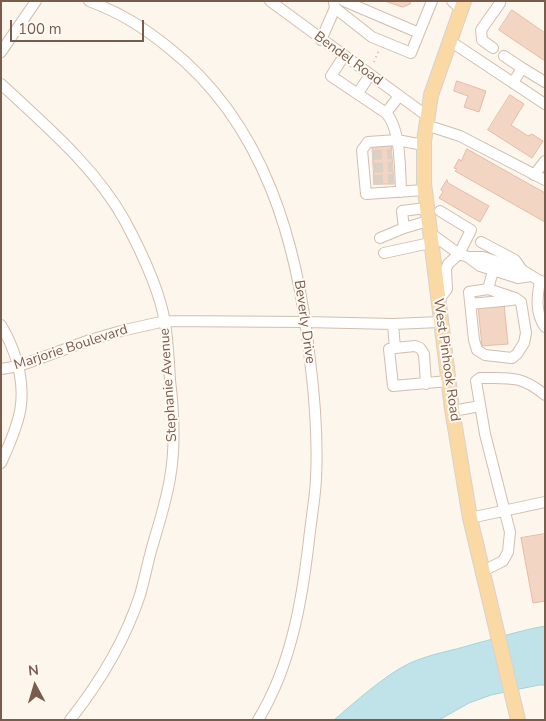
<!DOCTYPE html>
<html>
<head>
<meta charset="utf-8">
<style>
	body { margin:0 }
	#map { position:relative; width:546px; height:721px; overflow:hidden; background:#fdf6ec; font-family:"Nunito Sans",sans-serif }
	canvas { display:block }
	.frame { position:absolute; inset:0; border:2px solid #7a5c4d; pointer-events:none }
	.north { position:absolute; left:10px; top:661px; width:50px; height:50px; -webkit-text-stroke:4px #fffaf3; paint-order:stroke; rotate:354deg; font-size:14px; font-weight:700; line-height:20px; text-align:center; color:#7a5c4d }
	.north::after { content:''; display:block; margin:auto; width:18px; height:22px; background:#7a5c4d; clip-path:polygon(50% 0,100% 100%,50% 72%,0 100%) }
	.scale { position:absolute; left:10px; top:20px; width:134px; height:22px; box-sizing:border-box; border:2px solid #7a5c4d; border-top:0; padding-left:6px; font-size:15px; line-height:18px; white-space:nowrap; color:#7a5c4d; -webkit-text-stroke:4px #fffaf3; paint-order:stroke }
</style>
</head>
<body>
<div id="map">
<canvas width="546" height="721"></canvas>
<div class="frame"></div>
<div class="north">N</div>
<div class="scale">100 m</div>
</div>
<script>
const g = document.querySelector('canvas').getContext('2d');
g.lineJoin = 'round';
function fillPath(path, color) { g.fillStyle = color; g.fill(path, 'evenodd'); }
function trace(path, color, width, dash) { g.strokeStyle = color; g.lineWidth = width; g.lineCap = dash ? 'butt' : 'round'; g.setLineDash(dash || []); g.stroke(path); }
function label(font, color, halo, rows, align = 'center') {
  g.font = font + ' "Nunito Sans",sans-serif'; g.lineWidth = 4; g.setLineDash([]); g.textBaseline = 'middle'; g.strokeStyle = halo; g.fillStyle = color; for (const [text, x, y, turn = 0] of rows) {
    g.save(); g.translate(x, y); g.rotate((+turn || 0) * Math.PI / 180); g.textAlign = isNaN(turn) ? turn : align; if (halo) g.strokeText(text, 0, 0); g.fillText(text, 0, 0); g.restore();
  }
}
const water = new Path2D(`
	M 545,626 L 545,685 L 539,685 L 491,695 L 469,703 L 439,720 L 334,720 C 355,702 384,676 408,664 C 429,654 452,651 474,644 C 498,638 521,630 545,626 Z`);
fillPath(water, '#bfe3e8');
trace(water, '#a5d3da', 1);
const building = new Path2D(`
	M 385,1 L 411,1 L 410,4 L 403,7 Z
	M 512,10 L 545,33 L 545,61 L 499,30 Z
	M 457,81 L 486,91 L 479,112 L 464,107 L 468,96 L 454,91 Z
	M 510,95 L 524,104 L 511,125 L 528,136 L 532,134 L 543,141 L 532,158 L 488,130 Z
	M 391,143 L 394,184 L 374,184 L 372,145 Z
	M 467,149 L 545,193 L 545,222 L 455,171 L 457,169 L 454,168 L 459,159 L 461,161 Z
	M 447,180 L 448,183 L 489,206 L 480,222 L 439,198 L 443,192 L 441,190 Z
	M 504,304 L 508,344 L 482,346 L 478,306 Z
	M 545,534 L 545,601 L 533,603 L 521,538 Z`);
fillPath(building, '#f3d5c3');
trace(building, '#e6bba3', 1);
trace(new Path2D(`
	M 372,155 L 392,154
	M 373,168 L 393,167
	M 373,180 L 394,179`), '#dcd0c4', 10, [10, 5]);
const minor = new Path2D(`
	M 89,1 C 121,13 143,27 169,48 C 265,124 298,244 310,360 C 315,400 318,439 316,479 C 315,499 311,520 309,540 C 302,601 291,666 258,720
	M 270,1 L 427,116
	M 344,1 L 419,33
	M 452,1 L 461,9
	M 335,8 L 372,37 L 411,53 L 432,1
	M 321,40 L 335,8 L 334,2
	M 450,41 L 545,104
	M 493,48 L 482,40 L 481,30 L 500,3
	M 1,52 L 36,1
	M 344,56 L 331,76 L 386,113 C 401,129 400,170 401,192
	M 504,56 L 522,68 L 513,83
	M 522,68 L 545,82
	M 1,84 C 46,126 95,167 125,221 C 141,251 160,290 165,323 C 168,342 169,361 170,380 C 174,413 176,445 170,478 C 166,503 158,526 151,551 C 147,566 144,581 140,595 C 125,641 100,682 70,720
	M 358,93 L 370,75
	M 386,113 L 399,96
	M 426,125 L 460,136 L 545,180
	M 423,145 L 397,140 L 368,142 L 362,150 L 366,194 L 424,190
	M 534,175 L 545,161
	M 404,228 L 402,211 L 426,208
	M 429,232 L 459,254 L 468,257 L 483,257 L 522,270 L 540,281 L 545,282
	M 380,238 L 404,228 L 428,221
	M 481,242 L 515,260 L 522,270
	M 384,253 L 430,243
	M 468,257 L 480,266 L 518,278 L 531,276
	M 540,281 C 537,297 535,313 545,327
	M 488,289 L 469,292 L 474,340 L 477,350 L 485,355 L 512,358 L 517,354 L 524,343 L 526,333 L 521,302 L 515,298 L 488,289 L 493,271
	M 438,301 L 447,289 L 446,269 L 448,264 L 459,254 L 471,230 L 440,211
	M 470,304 L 512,300
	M 393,324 L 395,348 L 389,349 L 393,386 L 448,381
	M 1,325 C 18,354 28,390 17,423 C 13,436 7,450 1,463
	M 395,348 L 415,346 L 420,348 L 424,354 L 426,384
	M 1,369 L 19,366 L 90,340 L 121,331 L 165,321 L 306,322 L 393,324 L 440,322
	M 453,411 L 480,406
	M 470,518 L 545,502
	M 483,571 L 503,561 L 508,552 L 510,532 L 485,434 L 476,381 L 480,378 C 509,378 521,375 545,395`);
const major = new Path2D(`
	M 464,1 L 431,95 L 424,141 L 424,183 L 452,409 L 470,518 L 518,720`);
trace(minor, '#d1beb0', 12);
trace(major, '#dad1cd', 16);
trace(new Path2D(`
	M 374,62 L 379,50`), '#d9b8a5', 2, [1, 4]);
trace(minor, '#fff', 10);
trace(major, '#fbd9a5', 14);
label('14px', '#7a5c4d', '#fffaf3', [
	["Bendel Road",348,59,36],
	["Beverly Drive",304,322,82],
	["Marjorie Boulevard",71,348,-18],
	["West Pinhook Road",446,360,82],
	["Stephanie Avenue",169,385,-94]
]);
</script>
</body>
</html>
